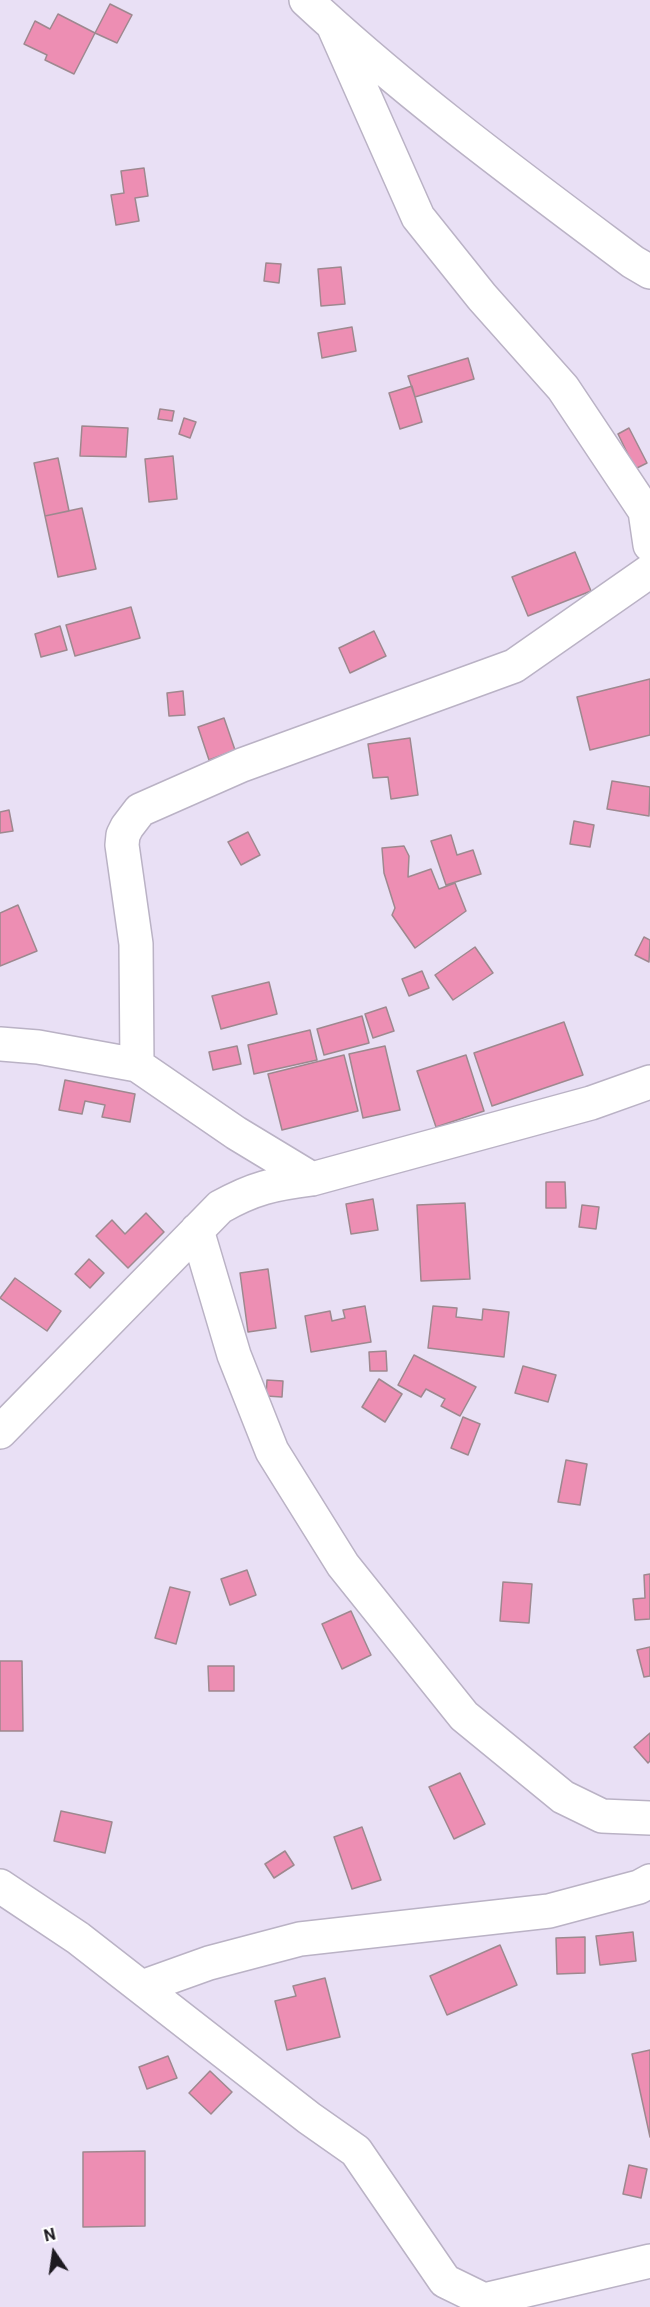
<!DOCTYPE html>
<html>
<head>
<meta charset="utf-8">
<style>
	body { margin:0 }
	#map { position:relative; width:650px; height:2307px; overflow:hidden; background:#e9e0f5; font-family:Roboto,sans-serif }
	canvas { display:block }
	.north { position:absolute; left:24px; top:2223px; width:60px; height:60px; -webkit-text-stroke:4px #fff; paint-order:stroke; rotate:347deg; font-size:16px; font-weight:700; line-height:24px; text-align:center; color:#1d1a21 }
	.north::after { content:''; display:block; margin:auto; width:21px; height:27px; background:#1d1a21; clip-path:polygon(50% 0,100% 100%,50% 72%,0 100%) }
</style>
</head>
<body>
<div id="map">
<canvas width="650" height="2307"></canvas>
<div class="north">N</div>
</div>
<script>
const g = document.querySelector('canvas').getContext('2d');
g.lineJoin = 'round';
function fillPath(path, color) { g.fillStyle = color; g.fill(path, 'evenodd'); }
function trace(path, color, width, dash) { g.strokeStyle = color; g.lineWidth = width; g.lineCap = dash ? 'butt' : 'round'; g.setLineDash(dash || []); g.stroke(path); }
const building = new Path2D(`
	M 110,4 L 132,15 L 117,43 L 95,33 Z
	M 58,14 L 95,33 L 74,74 L 45,60 L 47,55 L 24,44 L 35,21 L 50,29 Z
	M 144,168 L 148,196 L 135,198 L 139,221 L 116,225 L 111,195 L 124,193 L 121,171 Z
	M 266,263 L 281,264 L 279,283 L 264,281 Z
	M 341,267 L 345,304 L 321,306 L 318,269 Z
	M 352,327 L 356,351 L 322,358 L 318,333 Z
	M 468,358 L 474,379 L 415,397 L 408,376 Z
	M 412,386 L 422,422 L 400,429 L 389,393 Z
	M 160,409 L 174,411 L 172,421 L 158,419 Z
	M 184,418 L 196,422 L 190,438 L 179,434 Z
	M 82,426 L 128,428 L 126,457 L 80,456 Z
	M 629,428 L 647,463 L 635,469 L 618,434 Z
	M 173,456 L 177,499 L 149,502 L 145,459 Z
	M 58,458 L 69,511 L 45,516 L 34,463 Z
	M 82,508 L 96,569 L 58,577 L 45,516 Z
	M 575,552 L 591,591 L 528,616 L 512,577 Z
	M 131,607 L 140,638 L 75,656 L 66,625 Z
	M 60,626 L 67,650 L 41,657 L 35,634 Z
	M 374,631 L 386,656 L 350,673 L 339,648 Z
	M 650,679 L 650,735 L 590,750 L 577,697 Z
	M 183,691 L 185,715 L 169,716 L 167,693 Z
	M 224,718 L 235,750 L 209,760 L 198,727 Z
	M 410,738 L 418,795 L 391,799 L 388,777 L 373,778 L 368,744 Z
	M 612,781 L 650,787 L 649,816 L 607,809 Z
	M 9,810 L 13,831 L 0,833 L 0,812 Z
	M 574,821 L 594,825 L 590,847 L 570,844 Z
	M 248,832 L 260,855 L 241,865 L 228,842 Z
	M 451,835 L 457,855 L 473,850 L 481,874 L 446,885 L 431,841 Z
	M 404,846 L 409,856 L 408,877 L 431,869 L 439,889 L 455,883 L 466,911 L 415,948 L 392,915 L 395,908 L 384,873 L 382,848 Z
	M 18,905 L 37,951 L 0,966 L 0,913 Z
	M 644,937 L 650,940 L 649,962 L 635,955 Z
	M 475,947 L 493,973 L 453,1000 L 435,975 Z
	M 422,971 L 429,988 L 409,996 L 402,979 Z
	M 269,982 L 277,1014 L 221,1029 L 212,996 Z
	M 386,1007 L 394,1031 L 373,1038 L 365,1014 Z
	M 362,1016 L 369,1043 L 324,1055 L 317,1029 Z
	M 564,1022 L 583,1075 L 492,1106 L 474,1053 Z
	M 310,1030 L 317,1060 L 254,1074 L 248,1045 Z
	M 237,1046 L 241,1064 L 213,1070 L 209,1052 Z
	M 385,1046 L 400,1110 L 363,1118 L 349,1054 Z
	M 344,1055 L 358,1111 L 282,1130 L 268,1074 Z
	M 466,1055 L 484,1111 L 436,1127 L 417,1071 Z
	M 65,1080 L 135,1094 L 130,1122 L 102,1117 L 105,1105 L 85,1101 L 82,1114 L 59,1110 Z
	M 546,1182 L 565,1182 L 566,1208 L 546,1208 Z
	M 373,1199 L 378,1230 L 351,1234 L 346,1204 Z
	M 465,1203 L 470,1279 L 421,1281 L 417,1205 Z
	M 582,1205 L 599,1207 L 596,1229 L 579,1227 Z
	M 146,1213 L 164,1232 L 128,1268 L 96,1236 L 112,1220 L 125,1234 Z
	M 89,1259 L 104,1273 L 90,1288 L 75,1274 Z
	M 268,1269 L 276,1328 L 248,1332 L 240,1273 Z
	M 15,1278 L 61,1311 L 47,1331 L 0,1298 Z
	M 365,1306 L 371,1342 L 311,1352 L 305,1316 L 330,1311 L 332,1321 L 345,1318 L 343,1310 Z
	M 433,1306 L 457,1308 L 456,1317 L 482,1320 L 483,1309 L 509,1312 L 504,1357 L 428,1348 Z
	M 386,1351 L 387,1371 L 370,1371 L 369,1352 Z
	M 414,1355 L 476,1387 L 460,1416 L 441,1406 L 445,1399 L 426,1389 L 421,1397 L 398,1385 Z
	M 523,1366 L 556,1375 L 548,1402 L 515,1393 Z
	M 379,1379 L 402,1394 L 385,1422 L 362,1407 Z
	M 267,1380 L 283,1381 L 282,1397 L 266,1396 Z
	M 463,1417 L 480,1424 L 468,1455 L 451,1448 Z
	M 566,1460 L 587,1464 L 580,1505 L 558,1502 Z
	M 247,1570 L 256,1595 L 230,1605 L 221,1579 Z
	M 650,1574 L 650,1619 L 635,1620 L 633,1599 L 645,1598 L 644,1575 Z
	M 503,1582 L 532,1584 L 529,1623 L 500,1621 Z
	M 170,1587 L 190,1592 L 176,1644 L 155,1638 Z
	M 351,1611 L 371,1655 L 342,1669 L 322,1624 Z
	M 650,1647 L 650,1676 L 644,1677 L 637,1650 Z
	M 0,1661 L 22,1661 L 23,1731 L 0,1731 Z
	M 208,1666 L 234,1666 L 234,1691 L 209,1691 Z
	M 650,1733 L 650,1761 L 648,1763 L 634,1747 Z
	M 460,1773 L 485,1824 L 454,1839 L 429,1787 Z
	M 61,1811 L 112,1822 L 105,1853 L 54,1841 Z
	M 362,1827 L 381,1880 L 352,1889 L 334,1837 Z
	M 285,1851 L 294,1865 L 274,1878 L 265,1864 Z
	M 633,1932 L 636,1961 L 600,1965 L 596,1936 Z
	M 585,1937 L 585,1973 L 557,1974 L 556,1938 Z
	M 500,1945 L 517,1985 L 447,2015 L 430,1976 Z
	M 325,1978 L 340,2037 L 287,2050 L 275,2001 L 296,1996 L 293,1986 Z
	M 650,2050 L 650,2137 L 632,2054 Z
	M 168,2056 L 177,2078 L 147,2089 L 139,2067 Z
	M 210,2071 L 232,2092 L 211,2114 L 189,2093 Z
	M 145,2151 L 145,2226 L 83,2227 L 83,2152 Z
	M 629,2165 L 647,2169 L 641,2198 L 623,2194 Z`);
fillPath(building, '#ed8eb3');
trace(building, '#9e888f', 1.5);
const street = new Path2D(`
	M 306,0 C 408,95 521,178 633,262 L 650,272
	M 333,25 L 418,217 L 482,297 L 563,388 L 645,511 L 650,545
	M 0,1044 L 38,1047 L 137,1065 L 236,1133 L 312,1179
	M 137,1065 L 136,944 L 122,845 L 123,835 L 127,827 L 140,810 L 242,765 L 514,666 L 650,571
	M 197,1230 L 234,1355 L 272,1451 L 343,1565 L 464,1716 L 563,1797 L 602,1816 L 650,1818
	M 0,1432 L 220,1207 C 254,1188 273,1184 312,1179 L 591,1103 L 650,1082
	M 0,1886 L 78,1938 L 309,2118 L 356,2151 L 445,2281 L 484,2300 L 491,2307
	M 142,1987 L 209,1963 L 300,1939 L 549,1911 L 639,1887 L 650,1881
	M 484,2300 L 650,2261`);
trace(street, '#bab2c5', 36);
trace(street, '#fff', 33);
</script>
</body>
</html>
